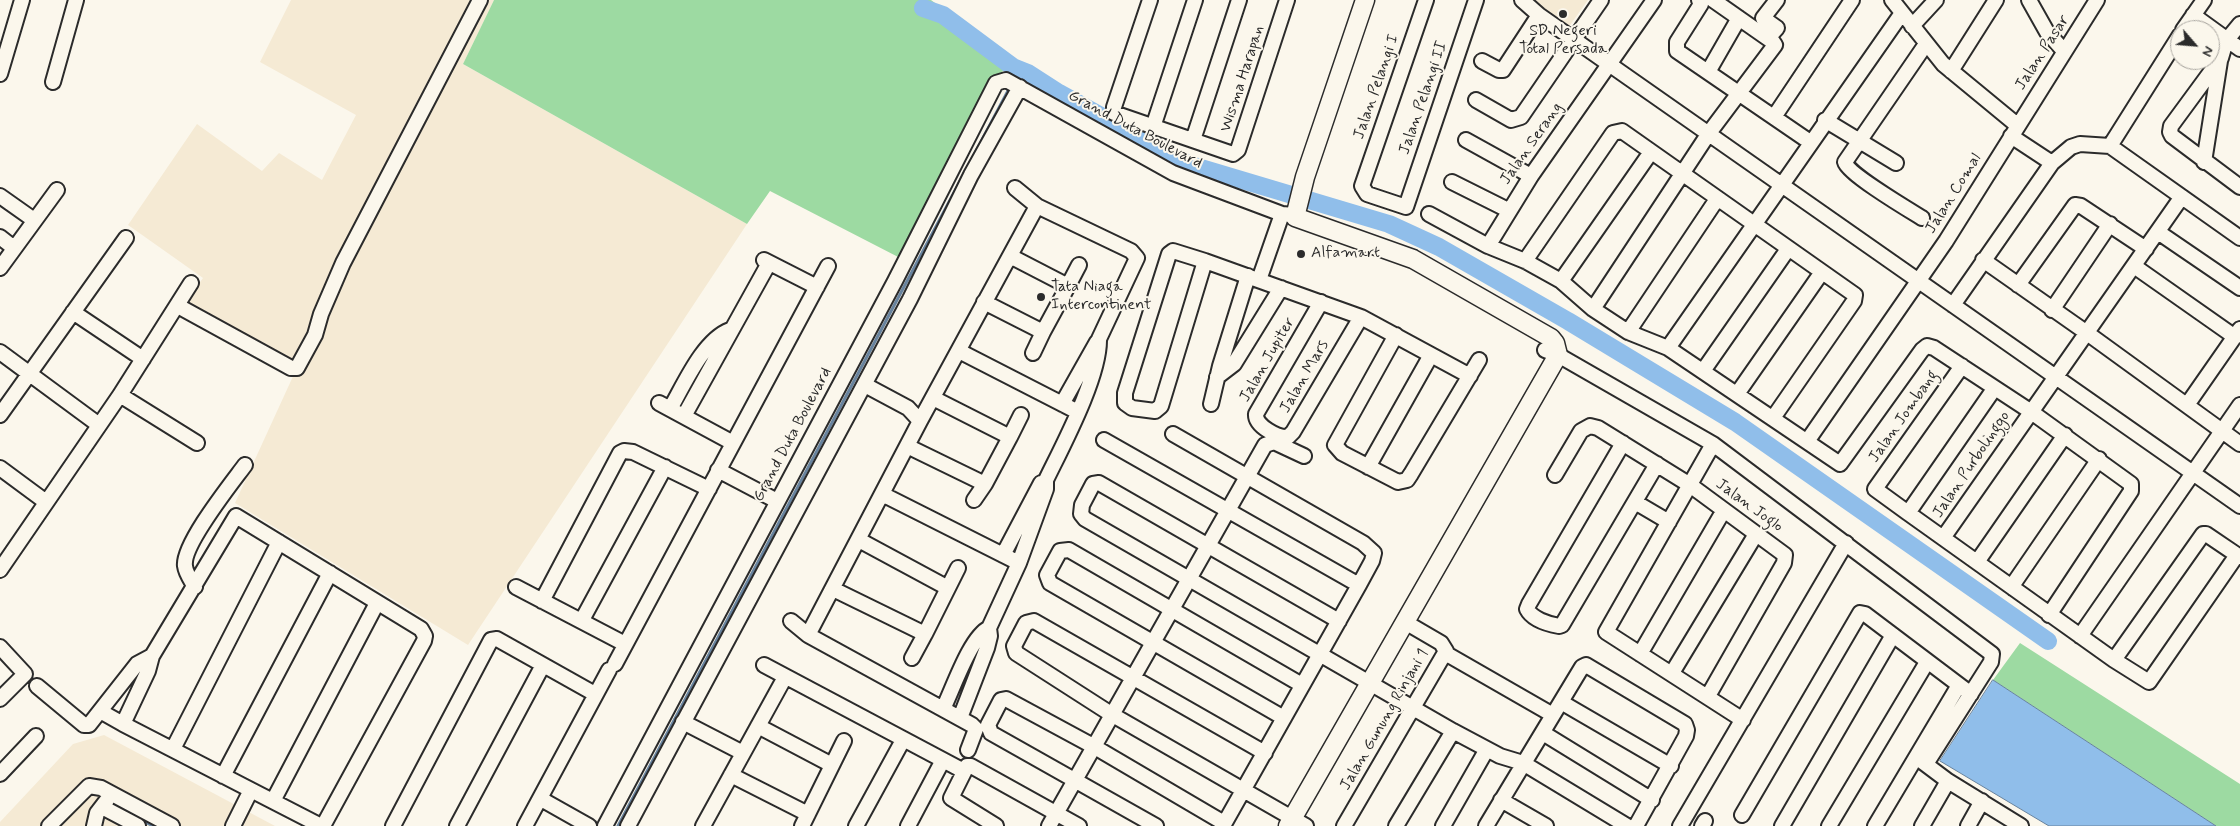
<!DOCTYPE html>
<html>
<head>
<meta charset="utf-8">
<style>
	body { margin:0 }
	#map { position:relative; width:2240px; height:826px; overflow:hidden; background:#fbf7ec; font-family:Mynerve,sans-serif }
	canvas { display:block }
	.north { position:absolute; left:2170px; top:20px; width:50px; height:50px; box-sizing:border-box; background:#fbf7ec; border:1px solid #a8a59f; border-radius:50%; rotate:117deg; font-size:14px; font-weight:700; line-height:20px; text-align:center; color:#2b2b2b }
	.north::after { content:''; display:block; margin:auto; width:18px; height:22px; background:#2b2b2b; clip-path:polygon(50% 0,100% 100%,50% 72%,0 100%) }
</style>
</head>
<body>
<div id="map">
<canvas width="2240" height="826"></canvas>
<div class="north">N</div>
</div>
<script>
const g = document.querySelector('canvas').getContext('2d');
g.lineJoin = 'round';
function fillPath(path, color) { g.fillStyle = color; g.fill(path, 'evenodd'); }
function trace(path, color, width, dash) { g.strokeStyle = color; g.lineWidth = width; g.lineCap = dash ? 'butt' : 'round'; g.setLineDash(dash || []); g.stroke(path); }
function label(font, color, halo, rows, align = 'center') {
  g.font = font + ' Mynerve,sans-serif'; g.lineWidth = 4; g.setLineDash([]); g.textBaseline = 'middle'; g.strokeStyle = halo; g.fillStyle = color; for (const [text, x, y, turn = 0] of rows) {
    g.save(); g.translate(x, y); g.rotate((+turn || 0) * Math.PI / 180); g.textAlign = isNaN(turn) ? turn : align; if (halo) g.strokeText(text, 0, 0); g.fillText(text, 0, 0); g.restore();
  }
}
fillPath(new Path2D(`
	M 291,0 L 494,0 L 463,64 L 747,224 L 468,645 L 235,503 L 295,372 L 186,302 L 203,278 L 128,225 L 197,124 L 262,171 L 279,153 L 322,180 L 356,115 L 260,62 Z
	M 1529,0 L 1588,0 L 1568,28 Z
	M 104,735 L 275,826 L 0,826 L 0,822 L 73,744 Z`), '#f5ead4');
fillPath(new Path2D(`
	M 494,0 L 931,0 L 1009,59 L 904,260 L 770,191 L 747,224 L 463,64 Z
	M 2020,643 L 2240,784 L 2240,826 L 2216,826 L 1993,680 Z`), '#9ddaa2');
const water = new Path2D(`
	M 1993,680 L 2216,826 L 2049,826 L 1940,761 Z`);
fillPath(water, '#90beea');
trace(water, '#68839e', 1);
trace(new Path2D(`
	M 1014,79 L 1019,69
	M 109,803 L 153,826
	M 618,826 L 1010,87`), '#68839e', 3);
trace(new Path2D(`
	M 923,8 L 943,15 L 1013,67 L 1028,73 L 1059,93 L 1188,164 L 1389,224 L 1439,247 L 1568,321 L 1735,422 L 2048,641`), '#90beea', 18);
const minor = new Path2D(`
	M 1150,0 L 1114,107 L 1114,113 L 1233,154 L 1238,150 L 1287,0
	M 1426,0 L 1362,186 L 1367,194 L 1406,207 L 1476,0
	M 1522,0 L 1539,15 L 2240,506
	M 1699,0 L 1701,4 L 1677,42 L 1677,51 L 1810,142
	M 1892,0 L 1943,64 L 2017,125
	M 2029,0 L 2047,32 L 2064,51
	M 2193,15 L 2240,49
	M 2240,24 L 2226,41 L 2221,58 L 2171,126 L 2170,132 L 2172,136 L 2240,187
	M 1912,26 L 1936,0
	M 2183,30 L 2204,0
	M 1768,38 L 1777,28 L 1763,18 L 1777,0
	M 1482,61 L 1499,70 L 1503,70 L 1539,15
	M 1951,71 L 1996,0
	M 1708,72 L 1739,18
	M 0,74 L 22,0
	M 53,82 L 76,0
	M 1476,100 L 1511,120 L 1521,117 L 1601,0
	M 1774,117 L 1852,0
	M 1825,120 L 1896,163
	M 1153,127 L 1195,0
	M 2011,136 L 2052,163
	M 1193,140 L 1239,0
	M 1466,140 L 1531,176
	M 2110,146 L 2180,35
	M 2204,162 L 2220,61
	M 1452,182 L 1508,210
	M 0,196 L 34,220
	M 1429,214 L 1488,246 L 1525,261 L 1561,281 L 1593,309 L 1628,332 L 1668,348 L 1840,464 L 1922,350 L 1927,346 L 1934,348 L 2030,411 L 2131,484 L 2131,491 L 2049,615
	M 1922,218 C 1909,210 1847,173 1845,162 L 1926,44
	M 2158,232 L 2240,288
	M 0,237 L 14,248
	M 1488,246 L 1531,176 L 1654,0
	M 764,260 L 817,287
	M 1983,260 L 2087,333 L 2240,444
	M 1205,261 L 1161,406 L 1155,411 L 1132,408 L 1125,403 L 1125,393 L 1169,254 L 1173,251 L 1205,261 L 1361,317 L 1470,376
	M 1525,261 L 1613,133 L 1622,131 L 1855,295 L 1854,301 L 1773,418
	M 2134,266 L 2235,337
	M 0,268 L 57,190
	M 1259,280 L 1282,214
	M 1561,281 L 1651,152
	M 2018,285 L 2075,205 L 2081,206 L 2146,249
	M 1068,286 L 1079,265
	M 984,302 L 1043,332 L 1068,286 L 1010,256
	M 1321,302 L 1256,414 C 1255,426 1278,438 1288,437 L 1293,432 L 1361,317
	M 1953,305 L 2052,163 L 2071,147 L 2080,144 L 2110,146 L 2240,238
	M 178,306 L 291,368 L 297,368 L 315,335 L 321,314 L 343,263 L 480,0
	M 1593,309 L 1709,133 L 1775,45 L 1773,42 L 1713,0
	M 2052,310 L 2110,224
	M 73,312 L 143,359
	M 1628,332 L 1717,199
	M 1396,335 L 1335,445 L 1342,453 L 1398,482 L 1407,480 L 1411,474 L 1479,360
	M 1668,348 L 1902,13
	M 1545,350 L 1558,355 L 1713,444 L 1992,654 L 1991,662 L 1926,764
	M 959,351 L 1078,412
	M 0,352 L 99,425
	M 1033,353 L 1043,332
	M 1703,371 L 1788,249
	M 1217,377 L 1234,364 L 1281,288
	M 865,385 L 908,408 L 920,421
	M 1994,389 L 1908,513 L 2114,660 L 2149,682 L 2237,555
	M 1737,394 L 1822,272
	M 120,395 L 197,443
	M 659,403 L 733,443
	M 1062,404 L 1097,342
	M 1211,404 L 1220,366 L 1248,276
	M 2187,405 L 2240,329
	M 670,409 C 684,385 703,340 730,330
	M 0,415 L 126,238
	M 684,416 L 769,263
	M 1173,434 L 1363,543 L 1374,553 L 1372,561 L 1359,585 L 1223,826
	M 1010,437 L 1021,415
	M 1104,440 L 1359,585
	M 1808,440 L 1946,241 L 2097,0
	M 1623,443 L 1529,604 L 1527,609 C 1532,619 1548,624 1559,626 L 1562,625 L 1657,464
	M 1713,444 L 1606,632 L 1743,720
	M 907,446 L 985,484 L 1010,437 L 933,398
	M 1368,467 L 1431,355
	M 0,468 L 46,502
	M 718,470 L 777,501
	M 1555,475 L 1581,431 L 1590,426 L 1598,428 L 1690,485 L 1785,555 L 1784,563 L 1708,696
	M 882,494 L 1019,563
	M 974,500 L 985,484
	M 1635,502 L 1669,522
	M 1908,513 L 1875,489 L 1962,366
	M 1943,538 L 2181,198
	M 1003,555 L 1041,483
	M 1977,562 L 2065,435
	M 0,570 L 120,395 L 191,283
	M 195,587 C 191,580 186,574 185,566 C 182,545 231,484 245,465
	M 516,587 L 625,644
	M 948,588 L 958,568
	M 2013,588 L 2014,583 L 2099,459
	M 833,589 L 925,634 L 948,588 L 859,540
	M 542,601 L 620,453 L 624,451 L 633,452 L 709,489
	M 582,620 L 665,467
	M 791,621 L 808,635
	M 1339,621 L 1099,483 L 1093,484 L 1082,505 L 1081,514 L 1085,519 L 1453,731 L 1500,756 L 1523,763 L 1627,826
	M 2080,636 L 2240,405
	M 0,647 L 25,674 L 0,699
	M 1445,653 L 1553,715 L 1486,826
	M 1640,654 L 1724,510
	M 912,658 L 925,634
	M 2114,660 L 2203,534 L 2206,534 L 2240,557
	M 615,664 L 828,266
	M 764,665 L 958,768
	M 1672,673 L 1756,534
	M 37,686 L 84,725 L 89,725 L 100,711
	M 1561,702 L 1671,766
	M 943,709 C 953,689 970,637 989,628
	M 1553,715 L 1582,667 L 1586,665 L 1685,724 L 1687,730 L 1686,736 L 1636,826
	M 960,718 L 987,648 L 990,636 L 989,628 L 1019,563 L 1046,489 L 1046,480 C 1063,445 1100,376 1099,339 L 1137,258 L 1131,251 L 1037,206 L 1015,188
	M 1284,718 L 1050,583 L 1047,575 L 1060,551 L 1069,550 L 1302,685
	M 683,722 L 743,753
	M 123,724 L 100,711 L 137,664 L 152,656
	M 758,726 L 832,765
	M 1543,733 L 1652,800
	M 173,749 L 279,542
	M 968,750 L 976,729 L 972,725 L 808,635 L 920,421 L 1037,206
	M 1265,753 L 1034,621 L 1026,623 L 1014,646 L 1016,653 L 1111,714 L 1306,826
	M 1920,760 L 1948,781 L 2021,826
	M 0,774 L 36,736
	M 731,775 L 808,814
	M 223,776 L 330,573
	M 251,790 L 321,826
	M 541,799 L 589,826
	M 1501,800 L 1546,826
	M 273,801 L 377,603
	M 102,807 L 138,826
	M 1742,815 L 1860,613 L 1865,614 L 1971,694
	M 49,826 L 89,786 L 101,788 L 172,826
	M 94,826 L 97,813 L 107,800
	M 233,826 L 251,790 L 123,724 L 148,671 L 152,656 L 236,516 L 421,629 L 425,636 L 424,641 L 323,826
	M 393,826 L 491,640 L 497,639 L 595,694
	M 457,826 L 543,665
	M 525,826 L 609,670
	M 605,826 L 895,281 L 996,83 L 1006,80 L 1173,173 L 1282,214 L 1294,215
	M 628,826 L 910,299 L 971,175 L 1020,87
	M 703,826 L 785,677
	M 802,826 L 844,741
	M 856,826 L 903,740
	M 908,826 L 943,760
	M 996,826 L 951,798 L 967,766 L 971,766 L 1079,826
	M 1049,826 L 1265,445 L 1274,442 L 1304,456
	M 1156,826 L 991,733 L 988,725 L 1001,700 L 1006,699 L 1093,746 L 1224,823
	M 1344,826 L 1446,651 L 1441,643 L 1405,622
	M 1396,826 L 1453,731
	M 1443,826 L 1487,749
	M 1680,826 L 1846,543
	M 1702,826 L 1705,821
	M 1782,826 L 1893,635
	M 1829,826 L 1927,662
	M 1875,826 L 1959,685
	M 1922,826 L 1948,781
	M 1968,826 L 1982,801`);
const major = new Path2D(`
	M 1288,826 L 1558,355 L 1555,343 L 1551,338 L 1413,259 L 1295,217 L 1305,177 L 1365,0`);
trace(minor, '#2b2b2b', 18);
trace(major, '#2b2b2b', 21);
trace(minor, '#fbf7ec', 14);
trace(major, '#fbf7ec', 18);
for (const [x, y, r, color] of [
	[1563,14,5,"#2b2b2b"],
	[1301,254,5,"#2b2b2b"],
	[1041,297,5,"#2b2b2b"]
]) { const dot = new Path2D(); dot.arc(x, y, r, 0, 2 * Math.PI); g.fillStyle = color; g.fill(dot); trace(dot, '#fbf7ec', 2); }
label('16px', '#2b2b2b', '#fbf7ec', [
	["SD Negeri",1563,32,"center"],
	["Total Persada",1563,50,"center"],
	["Alfamart",1311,254],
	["Tata Niaga",1051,288],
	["Intercontinent",1051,306]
], 'left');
label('16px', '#2b2b2b', '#fbf7ec', [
	["Jalan Pasar",2043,53,-57],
	["Wisma Harapan",1243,79,-72],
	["Jalan Pelangi I",1377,87,-71],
	["Jalan Pelangi II",1424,98,-71],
	["Grand Duta Boulevard",1135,130,28],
	["Jalan Serang",1532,144,-55],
	["Jalan Comal",1954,194,-58],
	["Jalan Jupiter",1268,360,-60],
	["Jalan Mars",1305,377,-60],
	["Jalan Jombang",1904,417,-55],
	["Grand Duta Boulevard",793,435,-62],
	["Jalan Purbolinggo",1972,465,-56],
	["Jalan Joglo",1749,506,36],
	["Jalan Gunung Rinjani 1",1385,720,-60]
]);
</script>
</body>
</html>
